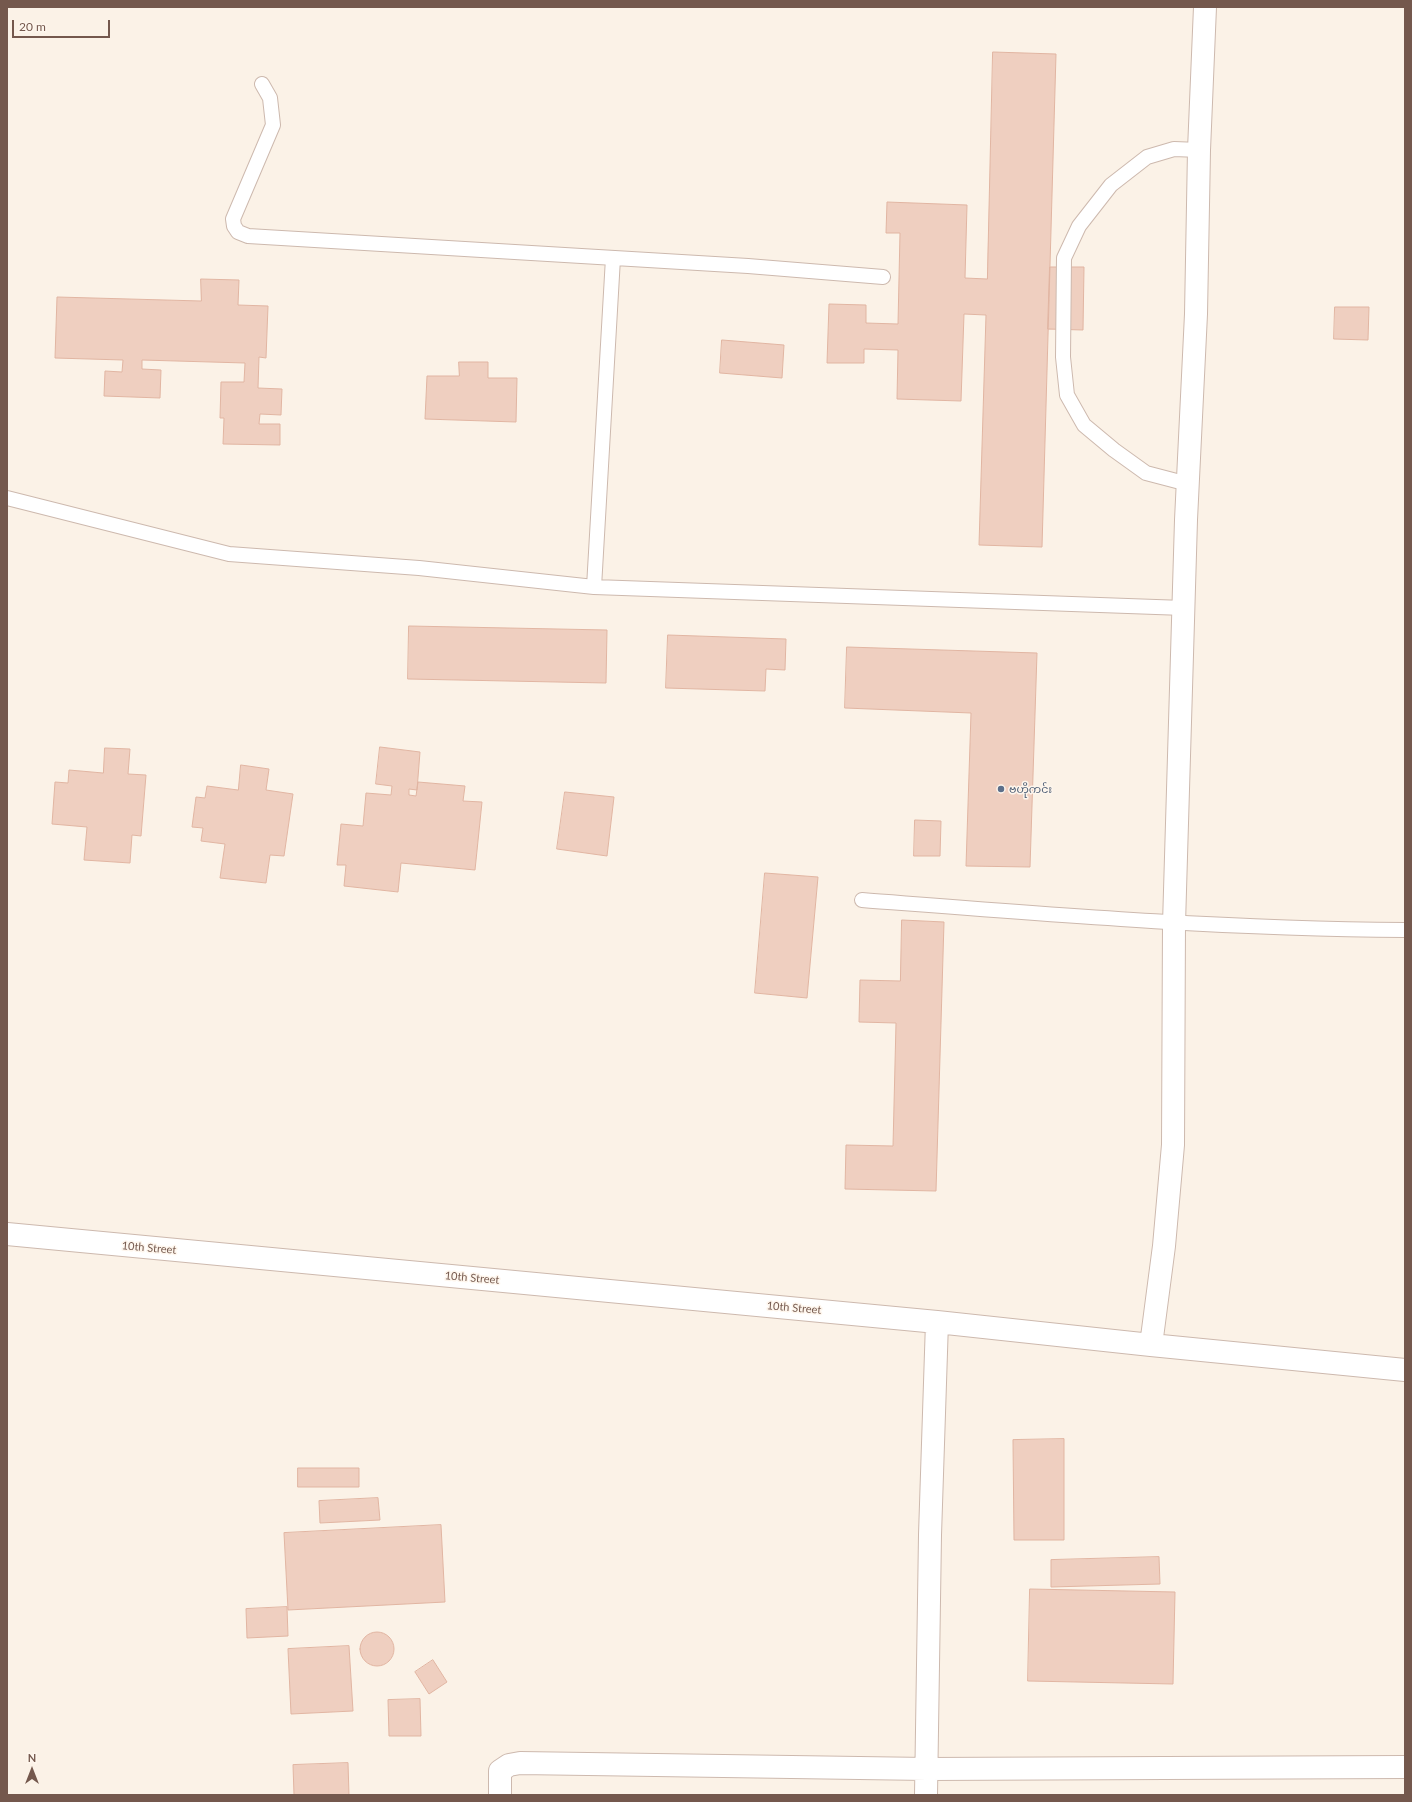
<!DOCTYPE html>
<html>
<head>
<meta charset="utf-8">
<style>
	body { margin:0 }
	#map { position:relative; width:1412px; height:1802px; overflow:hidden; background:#fbf2e7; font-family:Lato,sans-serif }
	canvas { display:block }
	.frame { position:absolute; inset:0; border:8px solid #74584d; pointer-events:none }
	.north { position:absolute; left:12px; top:1750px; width:40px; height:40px; -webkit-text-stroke:3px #fef6ed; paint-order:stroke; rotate:0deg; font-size:11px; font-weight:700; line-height:16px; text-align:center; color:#74584d }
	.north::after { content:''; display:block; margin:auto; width:14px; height:18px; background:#74584d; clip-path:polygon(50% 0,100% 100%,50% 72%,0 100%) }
	.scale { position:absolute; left:12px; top:20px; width:98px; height:18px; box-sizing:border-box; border:2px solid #74584d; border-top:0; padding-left:5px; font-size:12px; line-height:14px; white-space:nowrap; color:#74584d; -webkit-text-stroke:3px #fef6ed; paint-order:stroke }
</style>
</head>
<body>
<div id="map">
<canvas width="1412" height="1802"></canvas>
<div class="frame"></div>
<div class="north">N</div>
<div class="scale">20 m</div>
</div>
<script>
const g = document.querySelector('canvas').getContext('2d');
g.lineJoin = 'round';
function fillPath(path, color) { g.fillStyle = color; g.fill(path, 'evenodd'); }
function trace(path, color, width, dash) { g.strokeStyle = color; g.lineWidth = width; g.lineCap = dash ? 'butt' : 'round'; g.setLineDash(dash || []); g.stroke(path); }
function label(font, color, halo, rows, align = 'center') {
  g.font = font + ' Lato,"Noto Sans Myanmar",sans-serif'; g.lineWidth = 3; g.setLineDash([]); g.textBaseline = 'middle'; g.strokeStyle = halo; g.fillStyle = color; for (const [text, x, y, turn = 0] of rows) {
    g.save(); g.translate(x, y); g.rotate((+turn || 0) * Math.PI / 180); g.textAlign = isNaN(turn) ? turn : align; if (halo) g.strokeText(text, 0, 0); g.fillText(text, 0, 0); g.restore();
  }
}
const building = new Path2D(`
	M 993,52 L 1056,54 L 1042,547 L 979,545 L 986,315 L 964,314 L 961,401 L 897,399 L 898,350 L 864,349 L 864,363 L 827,363 L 829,304 L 866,305 L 866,323 L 898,324 L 900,233 L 886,233 L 887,202 L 967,205 L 965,278 L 987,279 Z
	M 1050,267 L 1084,267 L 1083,330 L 1048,329 Z
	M 201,279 L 239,280 L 238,305 L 268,306 L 266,358 L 259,357 L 258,388 L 282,389 L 281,415 L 260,414 L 259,424 L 280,424 L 280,445 L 223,444 L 224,418 L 220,418 L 221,382 L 244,382 L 245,363 L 142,360 L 142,369 L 161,370 L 160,398 L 104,396 L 105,371 L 122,372 L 123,360 L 55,358 L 57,297 L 201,301 Z
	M 1335,307 L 1369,307 L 1368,340 L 1334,339 Z
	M 722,340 L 784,345 L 782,378 L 720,373 Z
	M 459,362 L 488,362 L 488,378 L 517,378 L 516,422 L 425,419 L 427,376 L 459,376 Z
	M 409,626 L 607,630 L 606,683 L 408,679 Z
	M 668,635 L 786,639 L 785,670 L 766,669 L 765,691 L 666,688 Z
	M 847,647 L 1037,653 L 1030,867 L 966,866 L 971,713 L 845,708 Z
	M 380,747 L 420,752 L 417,790 L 409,789 L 409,795 L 416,796 L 418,782 L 465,786 L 463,801 L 482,802 L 475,870 L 401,863 L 398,892 L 344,886 L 346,865 L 337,865 L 341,824 L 363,826 L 366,793 L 391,795 L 392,786 L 376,784 Z
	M 105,748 L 130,749 L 128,774 L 146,775 L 141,836 L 132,835 L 130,863 L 84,860 L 87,827 L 52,824 L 55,782 L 68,783 L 69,770 L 103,773 Z
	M 241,765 L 269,769 L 266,790 L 293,794 L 284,856 L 270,855 L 266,883 L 220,878 L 225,844 L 201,841 L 203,828 L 192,827 L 196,797 L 205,798 L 207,786 L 238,790 Z
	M 565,792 L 614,797 L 607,856 L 557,849 Z
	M 915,820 L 941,821 L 940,856 L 914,856 Z
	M 765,873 L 818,877 L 807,998 L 755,993 Z
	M 902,920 L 944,922 L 936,1191 L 845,1189 L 846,1145 L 893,1146 L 896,1023 L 859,1022 L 860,980 L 900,981 Z
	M 1064,1439 L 1064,1540 L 1014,1540 L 1013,1440 Z
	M 298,1468 L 359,1468 L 359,1487 L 298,1487 Z
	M 378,1498 L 380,1520 L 320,1523 L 319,1501 Z
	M 441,1525 L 445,1602 L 288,1610 L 284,1533 Z
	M 1159,1557 L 1160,1584 L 1051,1587 L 1051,1560 Z
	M 1030,1589 L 1175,1592 L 1173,1684 L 1028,1681 Z
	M 287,1607 L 288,1636 L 247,1638 L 246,1609 Z
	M360 1649a17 17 0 1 1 34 0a17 17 0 1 1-34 0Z
	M 349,1646 L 353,1711 L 291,1714 L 288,1649 Z
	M 433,1660 L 447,1682 L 429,1694 L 415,1672 Z
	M 420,1699 L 421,1736 L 389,1736 L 388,1700 Z
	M 348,1763 L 349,1795 L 294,1795 L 293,1765 Z`);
fillPath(building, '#efcfc0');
trace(building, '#e1b5a2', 1);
const service = new Path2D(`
	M 262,84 L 270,98 L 273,125 L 233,219 L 234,226 L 238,232 L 248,236 L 748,266 L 883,277
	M 1188,484 L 1146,473 L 1114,450 L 1084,425 L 1067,395 L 1063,357 L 1064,258 L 1079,226 L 1111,185 L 1147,157 L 1174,149 L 1199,150
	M 7,498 L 229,554 L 419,568 L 594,587 L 1184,608
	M 594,587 L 613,258
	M 862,900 C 1044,914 1223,929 1405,930`);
const minor = new Path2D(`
	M 7,1234 L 937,1322 L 1151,1345 L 1405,1370
	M 1151,1345 L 1164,1246 L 1173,1145 L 1174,924 L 1186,520 L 1196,314 L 1199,150 L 1205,7
	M 500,1795 L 500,1771 L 509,1765 L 520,1763 L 927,1769 L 1405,1767
	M 926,1795 L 930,1535 L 937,1322`);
trace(service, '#cdb9ae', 16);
trace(minor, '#cdb9ae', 24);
trace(service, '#fff', 14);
trace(minor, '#fff', 22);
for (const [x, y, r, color] of [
	[1001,789,4,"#5c6f8a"]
]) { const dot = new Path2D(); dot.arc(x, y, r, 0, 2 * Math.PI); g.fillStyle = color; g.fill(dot); trace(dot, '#fef6ed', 1.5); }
label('11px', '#4e5e75', '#fef6ed', [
	["ဗဟိုကင်း",1009,789]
], 'left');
label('11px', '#74584d', '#fef6ed', [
	["10th Street",149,1248,5],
	["10th Street",472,1278,5],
	["10th Street",794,1308,5]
]);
</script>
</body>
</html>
